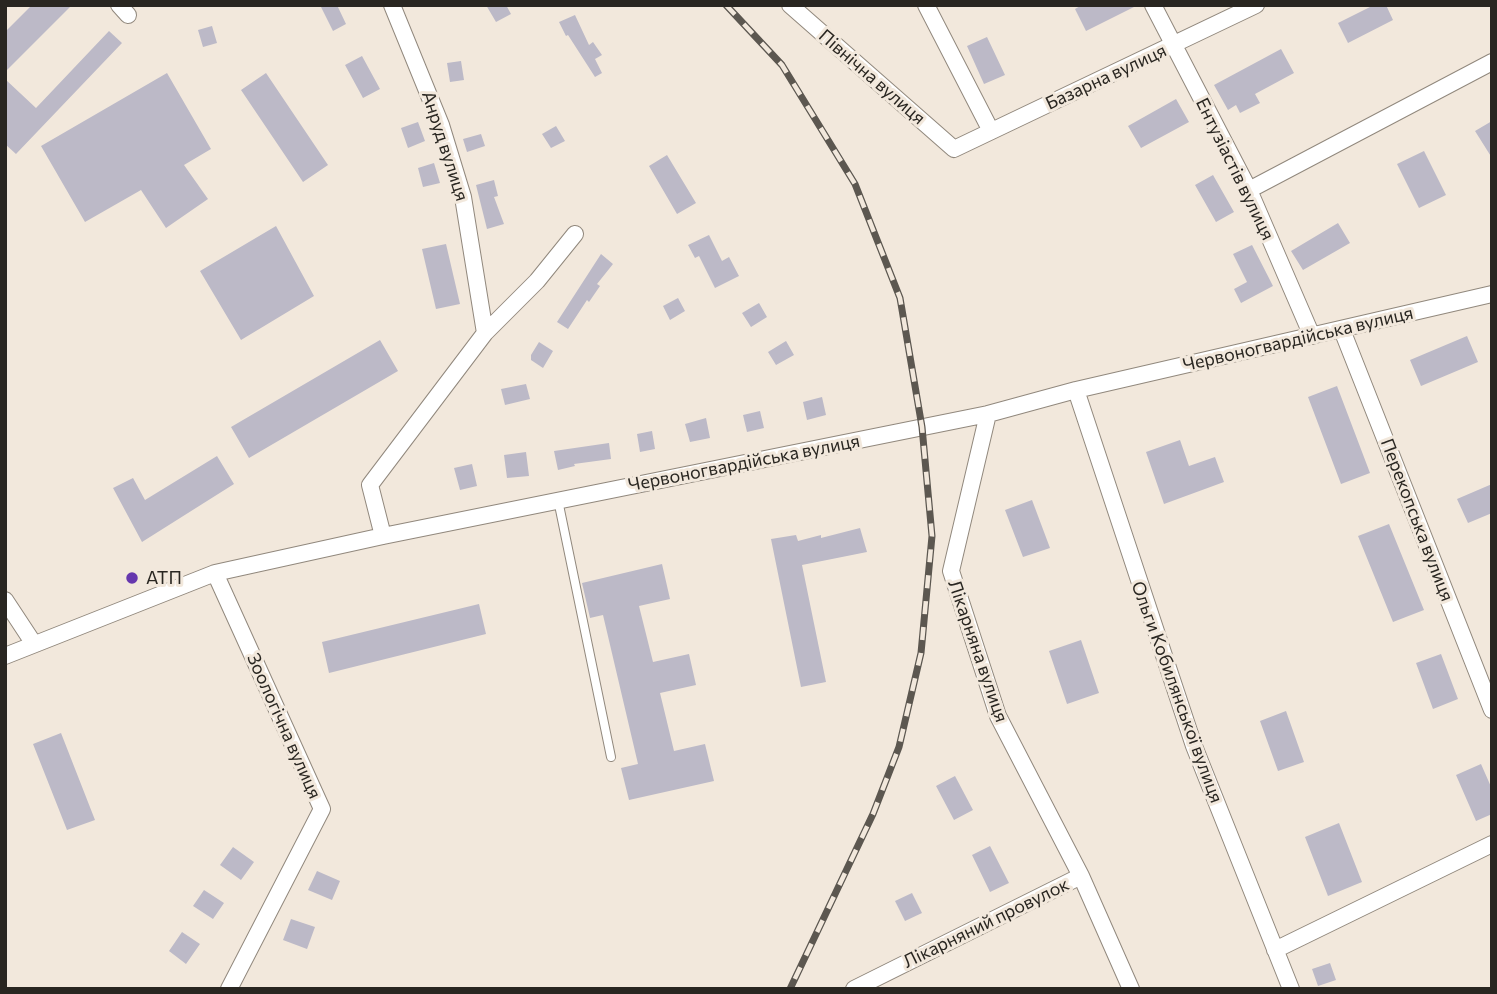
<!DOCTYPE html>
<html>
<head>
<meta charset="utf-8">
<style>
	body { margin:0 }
	#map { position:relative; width:1497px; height:994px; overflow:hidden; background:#f2e8dc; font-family:Commissioner,sans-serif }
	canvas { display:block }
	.frame { position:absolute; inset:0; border:7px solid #292621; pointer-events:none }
</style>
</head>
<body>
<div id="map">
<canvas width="1497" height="994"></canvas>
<div class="frame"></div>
</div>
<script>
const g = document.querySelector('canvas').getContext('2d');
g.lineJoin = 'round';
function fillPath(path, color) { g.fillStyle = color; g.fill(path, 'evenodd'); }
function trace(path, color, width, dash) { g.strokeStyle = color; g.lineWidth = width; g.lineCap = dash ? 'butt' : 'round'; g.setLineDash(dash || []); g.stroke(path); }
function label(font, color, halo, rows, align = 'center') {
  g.font = font + ' Commissioner,sans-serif'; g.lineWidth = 6; g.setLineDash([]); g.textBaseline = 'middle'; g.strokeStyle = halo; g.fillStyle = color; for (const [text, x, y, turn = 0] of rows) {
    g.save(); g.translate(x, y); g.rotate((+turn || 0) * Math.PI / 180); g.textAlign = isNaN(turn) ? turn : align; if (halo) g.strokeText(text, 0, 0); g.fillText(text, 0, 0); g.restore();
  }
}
fillPath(new Path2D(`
	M 32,5 L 72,5 L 5,72 L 5,32 Z
	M 320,5 L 337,5 L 346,24 L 333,31 Z
	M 486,5 L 506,5 L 511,14 L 496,22 Z
	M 1082,5 L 1138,5 L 1086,31 L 1075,9 Z
	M 1374,5 L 1386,5 L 1393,20 L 1348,43 L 1338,23 Z
	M 575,15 L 589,45 L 593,42 L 602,55 L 595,59 L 602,73 L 595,77 L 568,35 L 566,36 L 559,22 Z
	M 212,26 L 217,43 L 203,47 L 198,30 Z
	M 109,31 L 122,43 L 16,154 L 5,144 L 5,79 L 36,108 Z
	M 987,37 L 1005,75 L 984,84 L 967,46 Z
	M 1281,49 L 1294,73 L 1255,94 L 1260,103 L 1240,113 L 1236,105 L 1228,110 L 1214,85 Z
	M 362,56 L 380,89 L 363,98 L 345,65 Z
	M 461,61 L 464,80 L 450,82 L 447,63 Z
	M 167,73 L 211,149 L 184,165 L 208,199 L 166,228 L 141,190 L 85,222 L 41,146 Z
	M 266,73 L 328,165 L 303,182 L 241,90 Z
	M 1176,99 L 1189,122 L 1141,148 L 1128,126 Z
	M 1492,121 L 1492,158 L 1475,131 Z
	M 418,122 L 425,141 L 408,148 L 401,128 Z
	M 556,126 L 565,141 L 551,148 L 542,134 Z
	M 481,134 L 485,146 L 467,152 L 463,139 Z
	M 1424,151 L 1446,195 L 1419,208 L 1397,164 Z
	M 667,155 L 696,203 L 677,214 L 649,166 Z
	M 434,163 L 440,183 L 423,187 L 418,168 Z
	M 1213,175 L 1234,212 L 1216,222 L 1195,185 Z
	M 494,180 L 498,196 L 494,197 L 504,224 L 487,229 L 476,185 Z
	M 1338,223 L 1350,243 L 1303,270 L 1291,251 Z
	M 276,226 L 314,296 L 241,340 L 200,271 Z
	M 709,235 L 722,261 L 729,257 L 739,276 L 715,288 L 699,256 L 695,258 L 688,245 Z
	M 446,244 L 460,304 L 436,309 L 422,249 Z
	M 1252,245 L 1273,286 L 1241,303 L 1234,289 L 1247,282 L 1233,254 Z
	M 601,254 L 613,264 L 597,284 L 600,286 L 589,302 L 587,300 L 568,329 L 557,322 Z
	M 678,298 L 685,311 L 670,320 L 663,306 Z
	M 759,303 L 767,317 L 751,327 L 742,313 Z
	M 1467,336 L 1478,362 L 1421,386 L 1410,360 Z
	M 380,340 L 398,371 L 249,458 L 231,427 Z
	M 786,341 L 794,355 L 776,365 L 768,352 Z
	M 539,342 L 553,351 L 543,368 L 531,360 L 531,355 Z
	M 526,384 L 530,399 L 505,405 L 501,389 Z
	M 1337,386 L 1370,473 L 1341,484 L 1308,397 Z
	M 822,397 L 826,415 L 807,420 L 803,402 Z
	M 760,411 L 764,428 L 747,432 L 743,415 Z
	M 706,418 L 710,438 L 690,442 L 685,424 Z
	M 652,431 L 655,449 L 640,452 L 637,434 Z
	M 1180,440 L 1189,466 L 1215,457 L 1224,482 L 1164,504 L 1146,452 Z
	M 609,443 L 611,459 L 574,464 L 575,466 L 558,470 L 554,451 Z
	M 526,452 L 529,476 L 507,478 L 504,455 Z
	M 217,456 L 234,484 L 142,542 L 113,488 L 133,478 L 145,500 Z
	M 472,464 L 477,486 L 460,490 L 454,468 Z
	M 1492,484 L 1492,513 L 1468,523 L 1457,499 Z
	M 1032,500 L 1050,548 L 1023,557 L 1005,510 Z
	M 1389,524 L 1424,610 L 1393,622 L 1358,536 Z
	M 860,528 L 867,552 L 802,565 L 826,682 L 801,687 L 771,539 L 796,535 L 798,541 L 821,535 L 821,538 Z
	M 662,564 L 670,599 L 639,606 L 653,662 L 689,654 L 696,685 L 660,693 L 674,751 L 705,744 L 714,781 L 629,800 L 621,768 L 638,764 L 603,615 L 590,618 L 582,583 Z
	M 479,604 L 486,634 L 329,673 L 322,642 Z
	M 1081,640 L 1099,693 L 1067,704 L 1049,651 Z
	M 1441,654 L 1458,699 L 1433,709 L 1416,663 Z
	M 1286,711 L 1304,762 L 1278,771 L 1260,721 Z
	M 61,733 L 95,820 L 67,830 L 33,744 Z
	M 1481,764 L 1492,789 L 1492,814 L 1476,821 L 1456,775 Z
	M 955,776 L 973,810 L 954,820 L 936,786 Z
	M 1339,823 L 1362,882 L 1328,896 L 1305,837 Z
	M 990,846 L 1009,883 L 990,892 L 972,855 Z
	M 233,847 L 254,862 L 241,880 L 220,865 Z
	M 317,871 L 340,881 L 332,900 L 308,890 Z
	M 204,890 L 224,903 L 213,919 L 193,906 Z
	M 912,893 L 922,913 L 905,921 L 895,901 Z
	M 291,919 L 315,927 L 307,949 L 283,940 Z
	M 182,932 L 200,944 L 186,964 L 169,951 Z
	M 1330,963 L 1336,980 L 1318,986 L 1312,969 Z`), '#bcb9c7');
const service = new Path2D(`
	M 558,500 L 611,757`);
const minor = new Path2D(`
	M 119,5 L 128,15
	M 392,5 L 441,125 L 463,197 L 485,333
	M 790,5 L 954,149 L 1256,5
	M 926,5 L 991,131
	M 1153,5 L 1249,190 L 1312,336
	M 1249,190 L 1492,62
	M 1342,330 L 1492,710
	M 1076,390 L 1194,746 L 1291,989
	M 988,414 L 951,571 L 998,716 L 1081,876 L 1131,989
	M 383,536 L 370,485 L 485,333 L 537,281 L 575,234
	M 215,573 L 322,809 L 229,989
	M 5,600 L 34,644
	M 5,656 L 215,573 L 383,536 L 988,414 L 1076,390 L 1492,294
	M 1275,950 L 1492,844
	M 854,989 L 1081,876`);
trace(service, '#91887d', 10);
trace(minor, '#91887d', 18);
trace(service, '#fff', 8);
trace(minor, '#fff', 16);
const rail = new Path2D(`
	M 726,5 L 782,65 L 855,184 L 900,298 L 922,427 L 932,536 L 921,653 L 899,747 L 873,814 L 790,989`);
trace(rail, '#5c5750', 7);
trace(rail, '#f2e8dc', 4.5, [13]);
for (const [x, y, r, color] of [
	[132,578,7,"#6637ae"]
]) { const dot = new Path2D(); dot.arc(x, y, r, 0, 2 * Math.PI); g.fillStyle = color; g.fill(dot); trace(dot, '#f2e8dc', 2.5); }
label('18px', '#292621', '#f2e8dc', [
	["Північна вулиця",872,77,41],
	["Базарна вулиця",1106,77,-25],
	["Анруд вулиця",445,146,72],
	["Ентузіастів вулиця",1235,169,64],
	["Червоногвардійська вулиця",1298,339,-13],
	["Червоногвардійська вулиця",744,463,-11],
	["Перекопська вулиця",1417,520,69],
	["Лікарняна вулиця",978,651,71],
	["Ольги Кобилянської вулиця",1177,692,70],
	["Зоологічна вулиця",284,726,66],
	["Лікарняний провулок",986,923,-26]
]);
label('18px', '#292621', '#f2e8dc', [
	["АТП",146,578]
], 'left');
</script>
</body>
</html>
